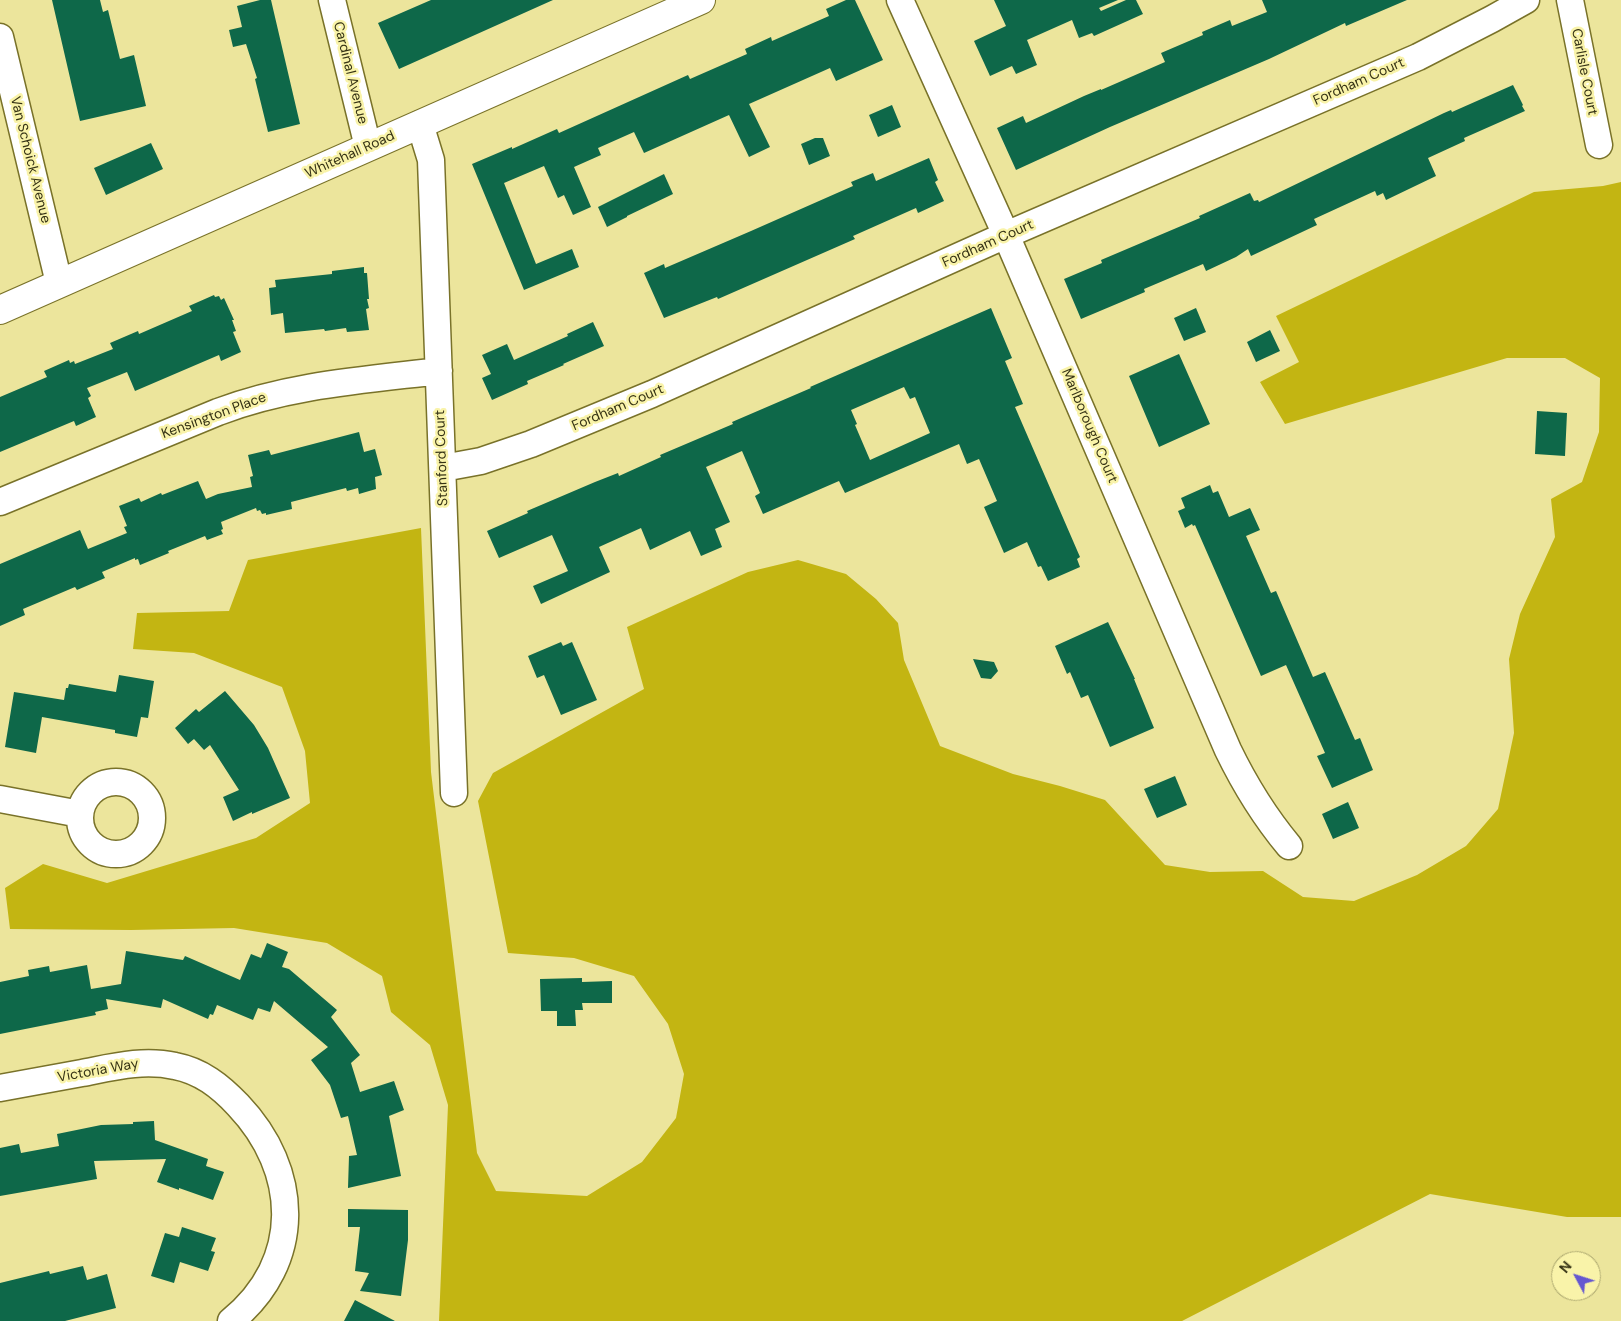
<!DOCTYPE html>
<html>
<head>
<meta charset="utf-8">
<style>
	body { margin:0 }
	#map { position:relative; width:1621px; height:1321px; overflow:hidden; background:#ece59c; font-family:"DM Sans",sans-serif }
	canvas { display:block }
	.north { position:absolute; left:1551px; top:1251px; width:50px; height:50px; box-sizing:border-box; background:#f9f3a9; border:1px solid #aba66e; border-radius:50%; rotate:310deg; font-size:14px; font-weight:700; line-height:20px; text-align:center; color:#363315 }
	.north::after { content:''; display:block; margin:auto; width:18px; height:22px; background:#6557d0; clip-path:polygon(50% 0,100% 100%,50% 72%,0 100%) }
</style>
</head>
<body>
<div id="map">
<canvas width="1621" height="1321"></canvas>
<div class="north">N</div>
</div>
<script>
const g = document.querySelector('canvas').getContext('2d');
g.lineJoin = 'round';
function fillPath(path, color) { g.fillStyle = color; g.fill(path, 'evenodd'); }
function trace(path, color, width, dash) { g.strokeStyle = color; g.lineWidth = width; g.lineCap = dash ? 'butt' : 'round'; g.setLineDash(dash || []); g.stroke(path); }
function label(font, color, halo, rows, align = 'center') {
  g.font = font + ' "DM Sans",sans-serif'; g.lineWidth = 5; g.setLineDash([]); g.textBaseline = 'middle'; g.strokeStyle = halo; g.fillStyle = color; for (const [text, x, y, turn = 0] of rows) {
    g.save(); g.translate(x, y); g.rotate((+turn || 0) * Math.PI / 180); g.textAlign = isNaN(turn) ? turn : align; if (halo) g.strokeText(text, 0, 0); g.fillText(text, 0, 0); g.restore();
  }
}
fillPath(new Path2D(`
	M 1621,182 L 1621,1217 L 1567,1217 L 1430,1194 L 1182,1321 L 439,1321 L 448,1105 L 430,1045 L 391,1012 L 382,976 L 327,943 L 234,928 L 131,930 L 10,929 L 5,888 L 43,864 L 107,883 L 256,838 L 310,803 L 305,751 L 282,687 L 194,653 L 133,649 L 137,613 L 229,611 L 248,560 L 421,528 L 431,772 L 477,1153 L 496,1191 L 587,1196 L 642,1162 L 676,1118 L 684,1074 L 668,1024 L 634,976 L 574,958 L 508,953 L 478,801 L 493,773 L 644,689 L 627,627 L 748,572 L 798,560 L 846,574 L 876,599 L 898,623 L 904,660 L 940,746 L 1013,774 L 1060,786 L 1105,800 L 1165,865 L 1210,872 L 1263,871 L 1303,897 L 1354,901 L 1417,875 L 1466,846 L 1498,809 L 1514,733 L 1509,659 L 1520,614 L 1555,537 L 1551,499 L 1582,482 L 1599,432 L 1600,378 L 1565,358 L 1507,358 L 1285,424 L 1260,382 L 1299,362 L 1276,316 L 1534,192 L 1603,186 Z`), '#c3b512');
fillPath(new Path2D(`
	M 52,0 L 100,0 L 103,12 L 108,10 L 120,59 L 134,55 L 146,106 L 80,121 Z
	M 260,0 L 271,0 L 300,124 L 268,132 L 255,79 L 257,78 L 246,44 L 233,47 L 229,30 L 242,27 L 237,6 Z
	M 431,0 L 553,0 L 399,69 L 378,23 Z
	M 846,0 L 855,0 L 883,60 L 836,81 L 830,68 L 749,104 L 770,147 L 749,157 L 729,115 L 644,153 L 634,132 L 598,148 L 601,155 L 574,167 L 591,207 L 573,215 L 564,195 L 558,198 L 544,166 L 504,183 L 536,264 L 572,249 L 579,267 L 524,290 L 472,164 L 512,147 L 512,149 L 557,129 L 559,133 L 688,75 L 690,79 L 747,54 L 745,49 L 771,37 L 772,41 L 829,16 L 826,9 Z
	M 994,0 L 1118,0 L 1099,8 L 1101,11 L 1126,0 L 1136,0 L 1143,14 L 1094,36 L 1092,33 L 1079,38 L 1072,20 L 1027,40 L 1037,65 L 1016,74 L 1012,66 L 990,76 L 974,41 L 1006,26 Z
	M 1262,0 L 1407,0 L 1346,26 L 1345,23 L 1269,59 L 1110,127 L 1016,170 L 997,128 L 1023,116 L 1026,123 L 1084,96 L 1101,89 L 1101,90 L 1165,62 L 1161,53 L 1203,35 L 1202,32 L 1230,20 L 1232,26 L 1267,12 Z
	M 1513,85 L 1523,105 L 1522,106 L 1525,111 L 1464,138 L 1465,141 L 1428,158 L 1436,176 L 1386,200 L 1383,193 L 1377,196 L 1375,191 L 1314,219 L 1317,225 L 1251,256 L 1248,249 L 1236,257 L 1206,271 L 1203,264 L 1144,289 L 1145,292 L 1081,319 L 1064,279 L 1102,263 L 1101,260 L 1200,218 L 1199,216 L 1250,193 L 1254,201 L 1258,200 L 1259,202 L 1444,113 L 1451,110 L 1452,112 Z
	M 892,105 L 901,127 L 878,137 L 869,115 Z
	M 815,138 L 823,138 L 830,156 L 809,165 L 801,144 Z
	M 151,143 L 163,169 L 106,195 L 94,168 Z
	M 929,158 L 938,180 L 935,182 L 944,201 L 918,213 L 916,208 L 853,236 L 855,239 L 718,299 L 717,297 L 664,318 L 644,273 L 664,264 L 665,268 L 751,231 L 853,186 L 851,182 L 873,173 L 876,181 Z
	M 664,174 L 673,194 L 627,216 L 627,217 L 607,227 L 598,207 Z
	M 364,267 L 364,273 L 367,273 L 369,299 L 367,299 L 369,308 L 366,309 L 369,330 L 347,332 L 346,328 L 325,331 L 324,329 L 285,333 L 283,313 L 271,315 L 269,288 L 276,287 L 275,280 L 332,274 L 332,271 Z
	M 214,295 L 215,297 L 219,296 L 221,300 L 224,298 L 234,320 L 232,320 L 236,331 L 233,332 L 241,352 L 221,361 L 219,355 L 135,391 L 127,372 L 87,388 L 91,396 L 88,398 L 96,417 L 76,426 L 74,421 L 0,452 L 0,397 L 47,377 L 44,371 L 69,360 L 70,363 L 74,361 L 75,364 L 113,349 L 110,343 L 138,331 L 139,334 L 192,311 L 189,306 Z
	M 991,308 L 1012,358 L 1005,361 L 1023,404 L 1015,407 L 1080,557 L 1077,559 L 1080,567 L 1048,581 L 1041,566 L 1038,567 L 1027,542 L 1004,553 L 984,507 L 997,501 L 979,459 L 967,464 L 959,444 L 845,493 L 839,481 L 763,514 L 755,496 L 760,493 L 742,451 L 706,467 L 730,522 L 715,529 L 722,547 L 701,556 L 690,531 L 650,550 L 641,528 L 599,547 L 610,572 L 541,604 L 533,586 L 568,571 L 552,535 L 499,558 L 487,531 L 528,513 L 527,511 L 595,482 L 618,473 L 619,476 L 661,457 L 660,455 L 733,424 L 732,422 L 811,388 L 810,387 ZM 904,387 L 910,399 L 915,397 L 930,433 L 870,460 L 855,425 L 857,424 L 851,410 Z
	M 1196,308 L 1206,332 L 1184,341 L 1174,318 Z
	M 593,322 L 604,346 L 563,364 L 564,365 L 527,381 L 528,384 L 492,400 L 482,378 L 491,374 L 482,355 L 507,344 L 514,360 L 568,336 L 567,334 Z
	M 1270,330 L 1280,351 L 1256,362 L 1247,342 Z
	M 1179,354 L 1210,424 L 1159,447 L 1129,376 Z
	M 1537,411 L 1567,413 L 1565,456 L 1535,454 Z
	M 359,432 L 364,452 L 375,449 L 382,475 L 375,477 L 376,489 L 359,494 L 358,488 L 347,491 L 346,488 L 291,502 L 292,509 L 266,515 L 266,513 L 262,514 L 260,510 L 257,511 L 256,508 L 221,522 L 223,529 L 221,530 L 223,534 L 207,540 L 205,536 L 168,551 L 169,553 L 140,565 L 138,559 L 135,560 L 135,558 L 102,572 L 105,578 L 77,590 L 75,587 L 23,609 L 25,615 L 0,626 L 0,564 L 80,530 L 88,549 L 127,533 L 124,527 L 127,526 L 119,506 L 139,498 L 141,502 L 161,493 L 162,495 L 198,481 L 206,499 L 218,494 L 252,487 L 250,477 L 253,476 L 248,455 L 269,450 L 271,455 Z
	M 1210,485 L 1213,493 L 1218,491 L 1229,517 L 1250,508 L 1260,530 L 1246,536 L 1271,593 L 1276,591 L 1313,677 L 1325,672 L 1355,740 L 1360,738 L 1373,770 L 1332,788 L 1317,756 L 1325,753 L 1286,665 L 1261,676 L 1195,525 L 1193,526 L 1192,524 L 1185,528 L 1178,511 L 1185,508 L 1181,498 Z
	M 1108,622 L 1135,679 L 1134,679 L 1154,728 L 1110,747 L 1088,695 L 1081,698 L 1070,672 L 1067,674 L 1055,646 Z
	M 561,642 L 563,646 L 572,642 L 597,700 L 561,715 L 544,675 L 537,678 L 528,656 Z
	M 973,659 L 994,662 L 998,671 L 991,679 L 981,678 Z
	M 119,675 L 154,681 L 148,718 L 141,717 L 137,737 L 115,733 L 115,730 L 42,717 L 36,753 L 5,747 L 14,692 L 64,700 L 66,688 L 68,688 L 69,684 L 116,692 Z
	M 225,691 L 254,725 L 268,748 L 290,798 L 252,814 L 252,812 L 233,821 L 223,797 L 239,790 L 210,745 L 204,750 L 194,739 L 188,744 L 175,728 L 196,709 L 199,712 Z
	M 1175,776 L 1187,805 L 1157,818 L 1144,789 Z
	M 1348,802 L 1359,828 L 1333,839 L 1322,814 Z
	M 267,943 L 288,952 L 282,967 L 289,969 L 337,1010 L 331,1017 L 360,1055 L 351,1063 L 360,1092 L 394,1081 L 404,1110 L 389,1116 L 401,1176 L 348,1188 L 349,1156 L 357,1155 L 348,1116 L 341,1118 L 330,1085 L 311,1060 L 328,1047 L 274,1001 L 270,1012 L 258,1008 L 253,1020 L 217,1005 L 213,1015 L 210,1014 L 208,1019 L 163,999 L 161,1008 L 106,999 L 108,1009 L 95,1012 L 96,1015 L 0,1034 L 0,982 L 29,976 L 28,970 L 49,966 L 50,972 L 87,965 L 91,989 L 121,984 L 126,951 L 183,960 L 185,956 L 240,980 L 251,954 L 261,958 Z
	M 582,978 L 582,982 L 612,981 L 612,1003 L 582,1003 L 583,1010 L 575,1010 L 576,1026 L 557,1026 L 557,1011 L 541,1011 L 540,979 Z
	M 154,1121 L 155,1140 L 208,1159 L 206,1166 L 224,1172 L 213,1200 L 179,1188 L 179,1190 L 157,1182 L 166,1159 L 94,1161 L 97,1179 L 0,1196 L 0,1148 L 19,1144 L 21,1153 L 59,1146 L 57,1134 L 101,1125 L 133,1124 L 133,1122 Z
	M 348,1209 L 408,1210 L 408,1240 L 401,1296 L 360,1291 L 369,1273 L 355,1271 L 360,1227 L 348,1227 Z
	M 182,1227 L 216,1238 L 211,1251 L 215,1252 L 208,1271 L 180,1262 L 174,1283 L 151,1276 L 165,1233 L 179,1237 Z
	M 83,1266 L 87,1280 L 107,1274 L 116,1308 L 65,1321 L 0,1321 L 0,1283 L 49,1271 L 50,1274 Z
	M 355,1300 L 395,1321 L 344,1321 Z`), '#0e6849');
const minor = new Path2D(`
	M 332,0 L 368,147
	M 900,0 L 1006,235 L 1228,750 C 1245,785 1264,816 1289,846
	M 1570,0 L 1599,145
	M 0,37 L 59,283
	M 420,124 L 431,160 L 454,793
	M 443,468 L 481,461 L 531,444 L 652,394 L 1006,235 L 1418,57 L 1492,19 L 1526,0
	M 0,502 L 218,412 C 289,385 364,380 439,371
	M80 818a36 36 0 1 1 72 0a36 36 0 1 1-72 0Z
	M 0,799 L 80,814
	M 0,1088 C 27,1083 54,1078 82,1073 C 113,1067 143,1059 175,1066 C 201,1071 220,1086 238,1105 C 300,1170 304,1262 231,1321`);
const tertiary = new Path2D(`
	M 0,310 L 701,0`);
trace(minor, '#797229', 29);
trace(tertiary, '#797229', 30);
trace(minor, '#fff', 26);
trace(tertiary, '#fff', 28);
label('14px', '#363315', '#f9f3a9', [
	["Carlisle Court",1584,72,79],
	["Cardinal Avenue",350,73,76],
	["Fordham Court",1359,82,-24],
	["Whitehall Road",350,155,-24],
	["Van Schoick Avenue",30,160,76],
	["Fordham Court",988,244,-24],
	["Fordham Court",618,408,-23],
	["Kensington Place",214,416,-20],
	["Marlborough Court",1089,426,67],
	["Stanford Court",442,458,-92],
	["Victoria Way",98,1071,-10]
]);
</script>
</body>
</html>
